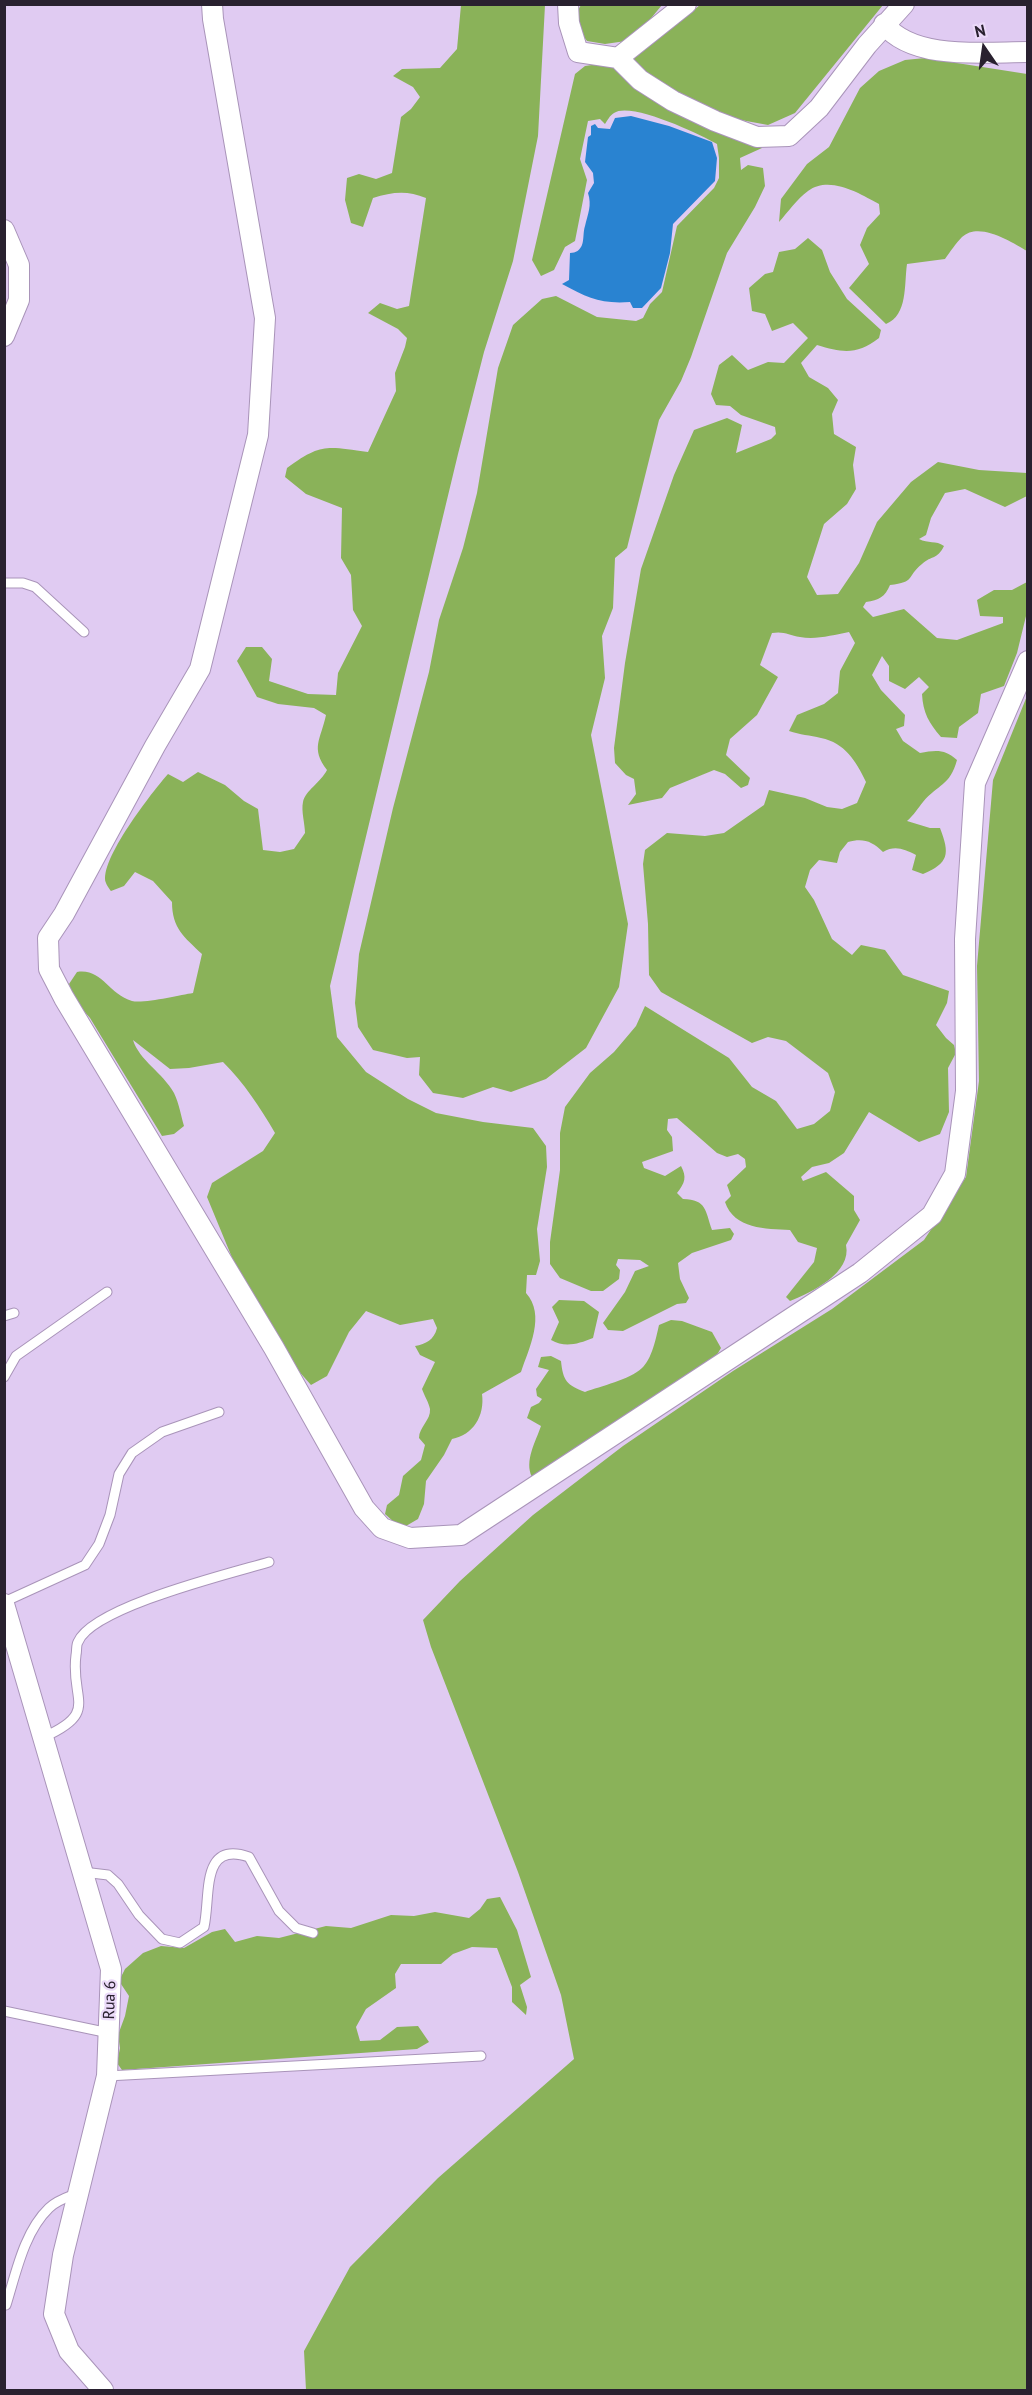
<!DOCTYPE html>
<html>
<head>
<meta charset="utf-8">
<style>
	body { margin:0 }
	#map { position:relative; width:1032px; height:2395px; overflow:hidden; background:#e0cbf2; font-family:"PT Sans",sans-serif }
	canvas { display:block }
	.frame { position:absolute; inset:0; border:6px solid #29212f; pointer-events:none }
	.north { position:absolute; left:954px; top:18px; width:60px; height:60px; -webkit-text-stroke:4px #ebdaf9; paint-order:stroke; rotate:347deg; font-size:16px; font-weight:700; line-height:24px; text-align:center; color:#29212f }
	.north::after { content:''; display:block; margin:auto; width:21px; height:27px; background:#29212f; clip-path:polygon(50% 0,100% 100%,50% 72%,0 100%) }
</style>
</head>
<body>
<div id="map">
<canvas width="1032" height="2395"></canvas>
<div class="frame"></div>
<div class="north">N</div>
</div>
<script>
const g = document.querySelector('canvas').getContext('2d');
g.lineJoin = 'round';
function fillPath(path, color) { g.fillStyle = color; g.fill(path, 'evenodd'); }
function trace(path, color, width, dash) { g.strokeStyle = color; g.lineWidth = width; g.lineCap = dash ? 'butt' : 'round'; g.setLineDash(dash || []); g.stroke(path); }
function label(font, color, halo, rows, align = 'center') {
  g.font = font + ' "PT Sans",sans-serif'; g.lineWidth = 4.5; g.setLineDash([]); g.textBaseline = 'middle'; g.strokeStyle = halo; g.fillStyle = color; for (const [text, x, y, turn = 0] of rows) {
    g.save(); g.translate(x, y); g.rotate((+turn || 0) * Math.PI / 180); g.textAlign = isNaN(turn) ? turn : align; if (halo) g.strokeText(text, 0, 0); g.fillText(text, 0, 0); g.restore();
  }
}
fillPath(new Path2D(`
	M 461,5 L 545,5 L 538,136 L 513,261 L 484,352 L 458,454 L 330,986 L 337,1037 L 366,1072 L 408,1099 L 436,1113 L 483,1122 L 533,1128 L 546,1146 L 547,1167 L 537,1229 L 540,1261 L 536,1275 L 527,1275 L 526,1293 C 546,1315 529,1348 521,1372 L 482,1394 C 485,1416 473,1435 452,1439 L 444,1455 L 426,1481 L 424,1504 L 418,1519 L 406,1526 L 395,1523 L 385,1514 L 387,1505 L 399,1495 L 403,1476 L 421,1460 L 425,1445 L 419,1438 C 419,1427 431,1420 430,1409 C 429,1403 424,1395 422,1389 L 435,1362 L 420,1355 L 415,1346 C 426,1344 434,1340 437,1328 L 433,1319 L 400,1325 L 366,1311 L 349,1332 L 327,1376 L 311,1385 L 296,1368 L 233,1260 L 207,1197 L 212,1183 L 263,1151 L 275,1133 C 260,1107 244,1083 223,1062 L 189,1068 L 170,1069 L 133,1040 C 139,1060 163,1073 174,1093 C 179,1103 181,1116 184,1126 L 174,1134 L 162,1136 L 90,1018 L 75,1001 L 69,984 L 77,972 C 102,968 108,994 132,1001 C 143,1004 180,995 193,993 L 202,954 C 184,937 172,928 172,902 L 153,881 L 135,872 L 124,886 L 111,891 C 110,890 106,884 106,883 C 98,861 153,791 168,774 L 183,782 L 198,772 L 225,785 L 244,801 L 258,809 L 263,850 L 280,852 L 294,849 L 305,833 C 305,824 301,811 303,802 C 305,791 321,782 327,770 C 310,748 321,739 326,715 L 314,708 L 278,704 L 257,697 L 237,661 L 246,647 L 262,647 L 272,659 L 269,681 L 308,694 L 336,695 L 338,673 L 362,626 L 353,610 L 351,575 L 341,558 L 342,508 L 306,494 L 285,477 L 287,468 C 322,442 328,447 368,452 L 396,391 L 395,373 L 405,347 L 407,338 L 398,329 L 368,313 L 380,303 L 397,309 L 409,306 L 426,198 C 407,190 392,192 373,198 L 363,227 L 351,223 L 345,200 L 347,178 L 359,174 L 376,179 L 392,173 L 401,117 L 411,109 L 420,97 L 413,87 L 393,76 L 402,69 L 440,68 L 457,49 Z
	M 581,5 L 662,5 L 633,40 L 605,44 L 587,41 L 578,29 L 575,15 Z
	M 700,5 L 883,5 L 795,113 L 768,125 L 730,118 L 680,96 L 631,61 Z
	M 925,58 L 1027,74 L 1027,251 C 1012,242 979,221 962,237 C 956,243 950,252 945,259 L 907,264 C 904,285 908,315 886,324 L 849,288 L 869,264 L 860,245 L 867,228 L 880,214 L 879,204 C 860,194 830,175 808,191 C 797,199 788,212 779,222 L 781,199 L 807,164 L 829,147 L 860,88 L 879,71 L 905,60 Z
	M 605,63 L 755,141 L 762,148 L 740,158 L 741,170 L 748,165 L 763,168 L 765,186 L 755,207 L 727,253 L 691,357 L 681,381 L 659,420 L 627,548 L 615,558 L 613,608 L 602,636 L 605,678 L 591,735 L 628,924 L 619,987 L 586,1048 L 546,1079 L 511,1092 L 493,1087 L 463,1098 L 433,1093 L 419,1075 L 420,1057 L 407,1058 L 373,1050 L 358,1027 L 355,1003 L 359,954 L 393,808 L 429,672 L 439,620 L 463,548 L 477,493 L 498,368 L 513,325 L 542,299 L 556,296 L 597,317 L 636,321 L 643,318 L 650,304 L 662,292 L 677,226 L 714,188 L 719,178 L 719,158 L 717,144 C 700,134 630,101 614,113 C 610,115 607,121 605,124 L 600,119 L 588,121 L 580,159 L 587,180 L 575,241 L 565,247 L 554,270 L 541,276 L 532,260 L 575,74 L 585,66 Z
	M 808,238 L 822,250 L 830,272 L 847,299 L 881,330 L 879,338 C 857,355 843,353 817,345 L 801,363 L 809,377 L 828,388 L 838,400 L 832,414 L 834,434 L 856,447 L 853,465 L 856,489 L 847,504 L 824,524 L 807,577 L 817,595 L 838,594 L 859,563 L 877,522 L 911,482 L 938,462 L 979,470 L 1027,473 L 1027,496 L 1005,507 L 965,489 L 945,493 L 931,518 L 926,535 L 919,539 C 928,544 936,540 944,546 C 937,560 932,555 922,564 C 906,577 916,582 890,585 C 885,597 879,600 866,602 L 863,607 L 873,617 L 904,609 L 937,638 L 957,640 L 1003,623 L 1003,617 L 980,616 L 977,600 L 994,590 L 1012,590 L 1027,582 L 1027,612 L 1017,653 L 1004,686 L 981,694 L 978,713 L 959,727 L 957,738 L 941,737 C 929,723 923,713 922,694 L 929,687 L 919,677 L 905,689 L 889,681 L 889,666 L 882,656 L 872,675 L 881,690 L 905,715 L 904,726 L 896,729 L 903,741 L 920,753 C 936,750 945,749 957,760 C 950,786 938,784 923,802 C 918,808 914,815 907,821 L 930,828 L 940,828 C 950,854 949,863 923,874 L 912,870 L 916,855 C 904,849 895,845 883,852 C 872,841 863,838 848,842 L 840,852 L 837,863 L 819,860 L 810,870 L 805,887 L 814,900 L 832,939 L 852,955 L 861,945 L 885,950 L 903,975 L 949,991 L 947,1003 L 936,1025 L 946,1038 L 954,1045 L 956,1053 L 948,1068 L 949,1112 L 940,1134 L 919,1142 L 869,1112 L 844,1153 L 829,1163 L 812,1167 L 801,1177 L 803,1181 L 826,1172 L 854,1196 L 854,1210 L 860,1220 L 846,1245 C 852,1273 812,1292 790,1301 L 786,1297 L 814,1262 L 817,1248 L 798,1242 L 790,1230 C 766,1229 734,1229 725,1202 L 731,1196 L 727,1185 L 746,1167 L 745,1159 L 738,1154 L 727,1157 L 717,1153 L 677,1118 L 668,1119 L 667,1130 L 672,1137 L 673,1151 L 642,1162 L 644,1168 L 665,1176 L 681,1166 C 687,1177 685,1183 677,1193 L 683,1199 C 707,1200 705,1210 712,1230 L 730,1228 L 734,1234 L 731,1240 L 692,1253 L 678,1263 L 680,1279 L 689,1298 L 686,1303 L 677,1304 L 623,1331 L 608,1330 L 603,1323 L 625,1292 L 635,1271 L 649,1266 L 640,1260 L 618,1259 L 616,1265 L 620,1270 L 619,1279 L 603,1291 L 591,1291 L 560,1278 L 550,1264 L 550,1242 L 560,1170 L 560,1133 L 565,1107 L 590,1073 L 614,1052 L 636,1026 L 645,1006 L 729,1058 L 752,1087 L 776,1101 L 797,1129 L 814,1124 L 830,1111 L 835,1092 L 828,1073 L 786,1041 L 768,1037 L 752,1043 L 661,992 L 649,975 L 648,924 L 643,864 L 645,850 L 667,833 L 705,836 L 724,833 L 764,805 L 769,790 L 805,798 L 827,807 L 842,809 L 857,803 L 866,782 C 856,761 845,743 821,738 C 810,735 800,735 789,731 L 797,715 L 824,704 L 838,693 L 840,671 L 855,643 L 849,632 C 833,635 816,640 800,637 C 789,635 784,631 772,633 L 760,665 L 778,677 L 757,715 L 730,739 L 726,755 L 750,778 L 748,785 L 741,788 L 725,774 L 714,770 L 670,788 L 662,798 L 628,805 L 636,794 L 634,779 L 626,775 L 615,763 L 614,748 L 625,663 L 641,569 L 674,475 L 694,430 L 727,418 L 742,425 L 736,453 L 771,439 L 776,434 L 775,427 L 741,415 L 730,406 L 716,405 L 711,394 L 719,365 L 732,355 L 748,370 L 768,362 L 784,363 L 808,338 L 793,323 L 772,331 L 765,314 L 752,311 L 749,288 L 765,274 L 773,272 L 779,252 L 795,249 Z
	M 1027,696 L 1027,2390 L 306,2390 L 304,2351 L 350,2267 L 438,2178 L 574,2059 L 561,1995 L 518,1872 L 431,1647 L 423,1620 L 460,1581 L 533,1515 L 623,1446 L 733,1371 L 832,1309 L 924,1240 L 966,1177 L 979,1081 L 977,966 L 993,780 Z
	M 559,1300 L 584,1301 L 599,1312 L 593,1338 C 578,1344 565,1348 551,1340 L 559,1322 L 552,1307 Z
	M 671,1320 L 682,1321 L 712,1332 L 721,1348 L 712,1363 L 532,1477 C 524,1461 536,1441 541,1426 L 527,1418 L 531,1407 L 539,1403 L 542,1399 L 537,1396 L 536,1389 L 549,1370 L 538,1367 L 541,1357 L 551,1356 L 561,1361 C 563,1381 567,1385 585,1392 C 601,1386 629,1380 642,1368 C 652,1359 656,1338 659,1325 Z
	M 500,1897 L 517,1930 L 531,1977 L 520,1985 L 527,2007 L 526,2015 L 512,2002 L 512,1987 L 497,1948 L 472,1947 L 453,1954 L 441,1964 L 401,1964 L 395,1974 L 396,1988 L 366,2009 L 356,2027 L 360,2041 L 380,2040 L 397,2027 L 418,2026 L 429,2042 L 417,2049 L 122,2070 L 117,2063 L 120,2048 L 118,2035 L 125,2016 L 129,1996 L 119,1981 L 125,1969 L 143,1953 L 161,1946 L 184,1948 L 212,1932 L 225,1929 L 235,1942 L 257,1936 L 279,1938 L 326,1926 L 351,1928 L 391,1915 L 414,1916 L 435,1912 L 469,1918 L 480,1909 L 487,1899 Z`), '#8ab259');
fillPath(new Path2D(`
	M 631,116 L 669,126 L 712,142 L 717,158 L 715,181 L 673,224 L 670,253 L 661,288 L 642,308 L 633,308 L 630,302 C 600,304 588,298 562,284 L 569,280 L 570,253 C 576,253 580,250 582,245 C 584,240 583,232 585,226 C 588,213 592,206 588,193 L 594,183 L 593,173 L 585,162 L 588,137 L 591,135 L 591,126 L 595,124 L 598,128 L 610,129 L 615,118 Z`), '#2983d1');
const service = new Path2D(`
	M 4,583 L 23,583 L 35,587 L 84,632
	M 4,1316 L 14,1313
	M 4,1377 L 16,1356 L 107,1292
	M 4,1602 L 85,1565 L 99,1544 L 110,1515 L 119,1474 L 132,1453 L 162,1432 L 219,1412
	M 44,1737 C 100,1712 70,1700 76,1655 C 77,1651 76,1645 78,1642 C 92,1607 232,1573 269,1562
	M 83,1872 L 108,1875 L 118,1884 L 139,1915 L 162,1939 L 180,1943 L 204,1927 C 211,1896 200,1840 249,1857 L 279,1911 L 296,1928 L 313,1933
	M 4,2011 L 109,2033
	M 107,2076 L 481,2056
	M 6,2305 C 16,2273 24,2232 49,2208 C 57,2200 68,2197 78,2193`);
const minor = new Path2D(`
	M 212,4 L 213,19 L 265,318 L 258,435 L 200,669 L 155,746 L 64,914 L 48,938 L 49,969 L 64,998 L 274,1348 L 364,1508 L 382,1528 L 410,1538 L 461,1535 L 860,1273 L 932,1215 L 955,1174 L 966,1091 L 965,939 L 975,783 L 1028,661
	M 568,4 L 569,23 L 578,52 L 618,58 L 686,4
	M 884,24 C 913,61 985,52 1028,52
	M 618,58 L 640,80 L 673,101 L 715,121 L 757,137 L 789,136 L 819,108 L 867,45 L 904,4
	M 4,230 L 19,265 L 19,300 L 4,336
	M 4,1604 L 111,1969 L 107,2076 L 63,2255 L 54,2314 L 69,2351 L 103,2390`);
trace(service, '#a994b9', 11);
trace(minor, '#a994b9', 22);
trace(service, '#fff', 9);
trace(minor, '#fff', 20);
label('16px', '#29212f', '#ebdaf9', [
	["Rua 6",110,2000,-88]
]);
</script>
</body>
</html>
